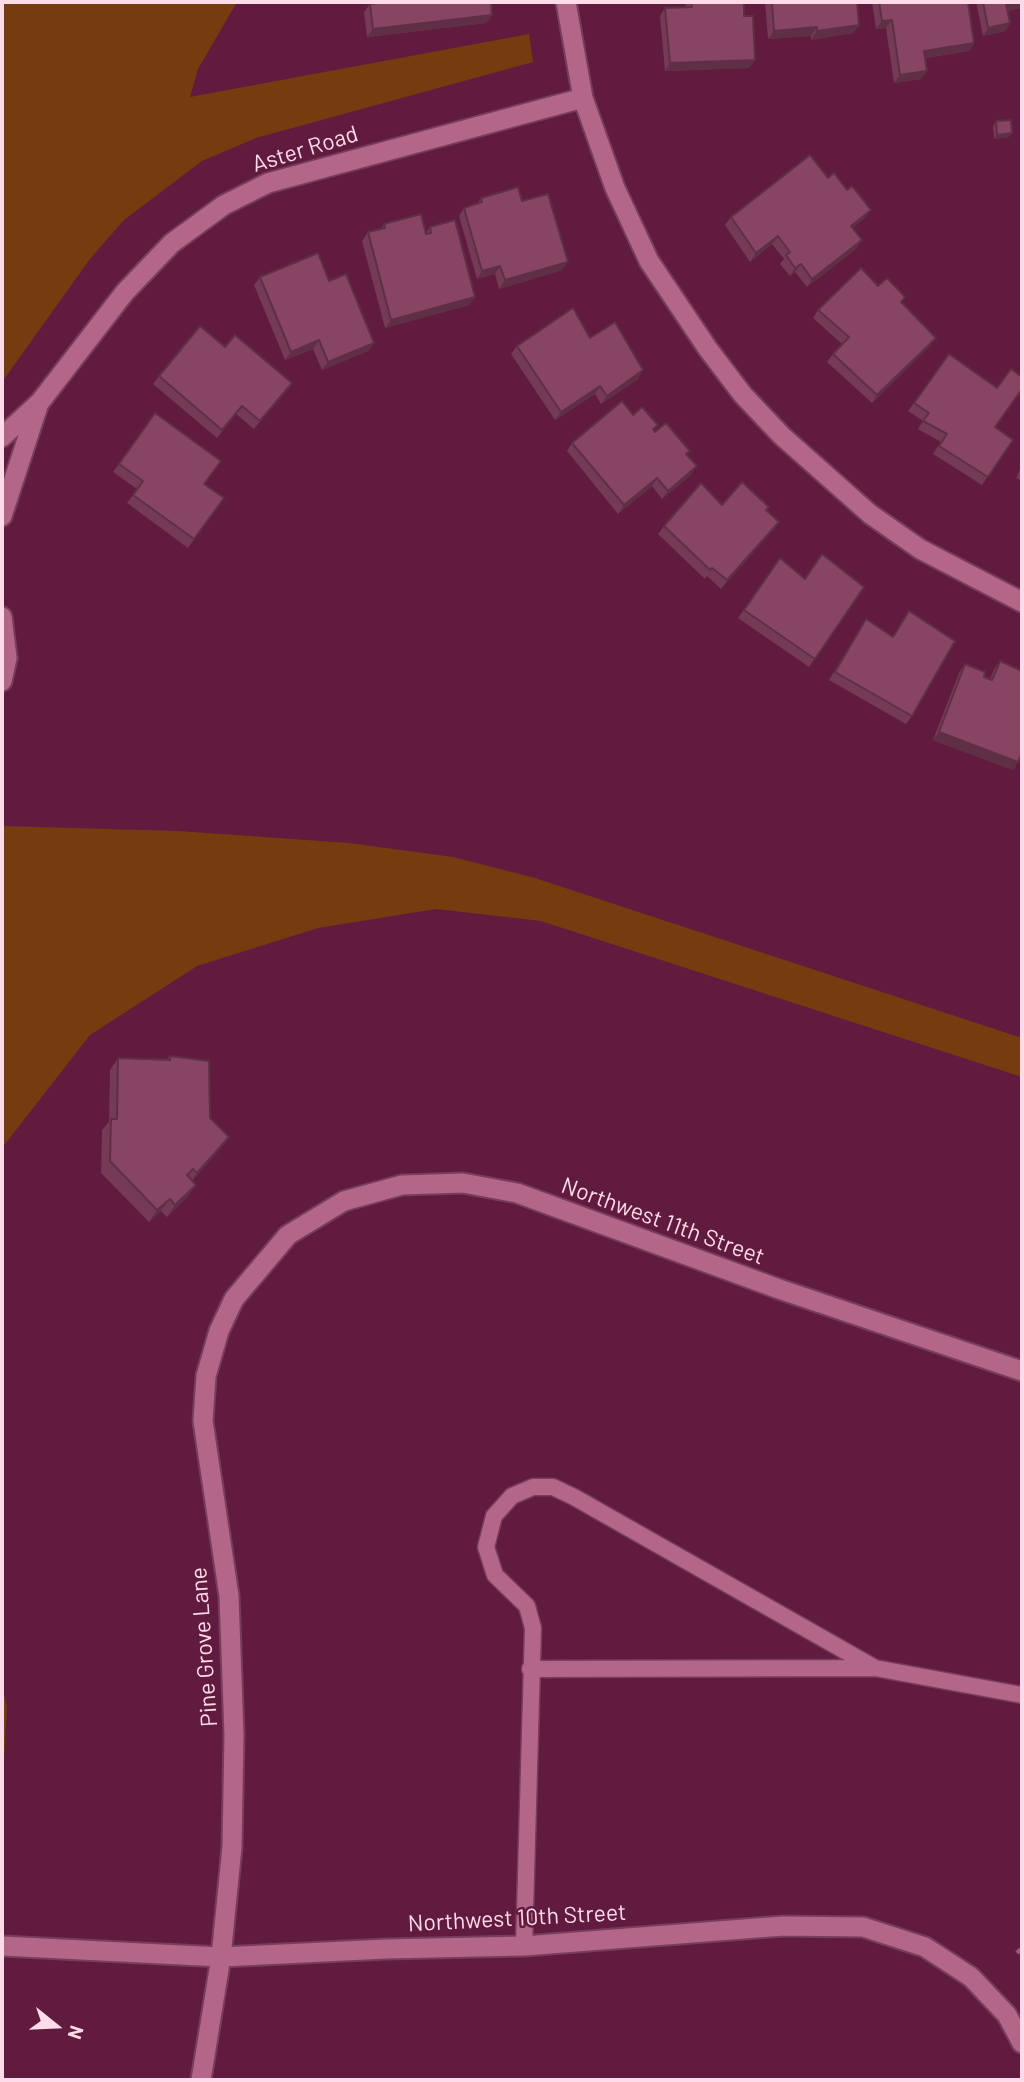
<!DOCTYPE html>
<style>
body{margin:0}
#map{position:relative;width:1024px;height:2082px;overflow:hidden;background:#611b3e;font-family:Barlow,sans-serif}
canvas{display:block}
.frame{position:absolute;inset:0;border:4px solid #fedbe8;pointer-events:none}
.north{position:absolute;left:21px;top:1991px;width:70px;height:70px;-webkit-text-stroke:5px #611b3e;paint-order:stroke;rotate:108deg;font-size:19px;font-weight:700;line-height:28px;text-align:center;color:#fedbe8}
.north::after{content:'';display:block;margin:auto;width:24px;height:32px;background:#fedbe8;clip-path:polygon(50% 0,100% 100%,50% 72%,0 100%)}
</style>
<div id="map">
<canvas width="1024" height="2082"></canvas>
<div class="frame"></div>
<div class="north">N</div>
</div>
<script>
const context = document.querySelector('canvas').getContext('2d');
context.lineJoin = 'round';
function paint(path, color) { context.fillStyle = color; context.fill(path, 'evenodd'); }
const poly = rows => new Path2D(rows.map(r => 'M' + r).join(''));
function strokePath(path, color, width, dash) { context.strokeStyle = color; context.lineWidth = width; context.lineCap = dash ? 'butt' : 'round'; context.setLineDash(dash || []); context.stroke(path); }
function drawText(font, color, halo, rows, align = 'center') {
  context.font = font + ' Barlow,sans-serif'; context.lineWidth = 5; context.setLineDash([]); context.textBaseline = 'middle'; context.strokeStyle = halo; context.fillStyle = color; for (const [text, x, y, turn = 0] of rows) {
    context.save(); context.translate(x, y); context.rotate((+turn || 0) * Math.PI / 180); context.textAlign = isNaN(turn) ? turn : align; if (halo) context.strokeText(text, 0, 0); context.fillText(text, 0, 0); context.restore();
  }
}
const green = poly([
 [2,2,237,2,198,69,190,97,529,34,533,62,256,138,202,161,124,220,90,259,2,382],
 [2,826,179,831,349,843,453,857,535,878,1022,1038,1022,1077,541,921,436,909,318,928,197,966,90,1035,2,1148],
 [2,1684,7,1707,2,1795]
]);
const path = poly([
 [1017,1953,1022,1948]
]);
const service = poly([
 [530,1669,875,1668,1022,1695],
 [524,1946,533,1628,527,1606,495,1575,486,1547,494,1516,512,1496,533,1487,553,1487,574,1497,875,1668]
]);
const minor = poly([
 [566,2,583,98,615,188,649,261,708,349,743,395,782,436,870,514,920,549,1022,602],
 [2,437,40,402,125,292,172,243,224,205,268,183,583,98],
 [2,516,38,406],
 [2,1946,221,1957,386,1949,524,1946,783,1926,863,1927,925,1947,971,1977,1007,2015,1022,2043],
 [201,2080,221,1957,232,1847,234,1735,229,1596,203,1421,206,1376,219,1331,234,1299,288,1235,344,1201,402,1185,463,1183,517,1193,779,1289,1022,1371]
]);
const tertiary = poly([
 [2,617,7,658,2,681]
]);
const wall = poly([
 [370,2,491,2,492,15,486,23,367,37,364,12,370,4],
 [685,2,744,2,744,16,755,60,749,68,665,71,660,16,665,8,686,7],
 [765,2,857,2,859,25,853,33,811,40,811,36,768,39],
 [872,2,968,2,974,43,969,51,925,58,921,79,894,83,886,28,876,29],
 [976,2,1022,2,1022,11,1021,8,1008,11,1010,23,1005,31,983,36],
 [996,121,1009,137,994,139,993,126],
 [828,178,865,218,852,228,856,249,807,287,795,272,790,276,780,264,784,259,772,244,750,262,725,225,731,217],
 [481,198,522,201,562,270,499,289,495,274,477,279,459,216,464,208,477,204],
 [384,224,426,233,430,227,475,297,469,305,385,328,362,241,368,232,381,229],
 [260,277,329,281,374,343,368,351,322,370,313,349,285,360,254,285],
 [878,286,905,297,901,303,936,338,930,346,872,403,827,362,833,354,842,344,813,318,818,310],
 [590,338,638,379,601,404,595,394,555,420,511,354,517,346],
 [225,347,286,391,254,429,236,414,217,438,153,384,159,376],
 [949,354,997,388,995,427,1013,440,982,485,933,454,941,442,918,429,923,421,908,411],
 [155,413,204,484,224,498,188,548,127,503,137,489,113,472],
 [654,431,687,455,691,475,662,499,652,486,618,514,567,451,572,443],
 [1022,465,1022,481,1016,478],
 [722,505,766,511,779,522,773,530,721,589,707,576,705,579,658,534,664,526],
 [780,558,805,579,864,587,809,667,738,618],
 [909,611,912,716,906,724,829,680,866,619,893,637],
 [1000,661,1018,762,1013,770,933,740,959,673,965,664,984,677,990,679,994,669],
 [170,1056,210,1118,229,1137,220,1149,192,1181,196,1185,188,1196,167,1217,161,1211,149,1222,101,1173,102,1130,109,1122,110,1070,118,1058,167,1059]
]);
const shadedWall = poly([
 [1018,2,1022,2,1021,8,1001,12,1006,4],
 [492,15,486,23,367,37,373,29],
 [892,20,886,28,876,29,882,21],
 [1010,23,1005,31,983,36,988,28],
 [859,25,853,33,811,40,817,31],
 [817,27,811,36,768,39,774,31],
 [974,43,969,51,918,59,924,51],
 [755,60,749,68,665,71,670,63],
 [927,71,921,79,894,83,900,75],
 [1012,133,1009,137,994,139,997,135],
 [871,210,865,218,845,234,851,226],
 [778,236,772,244,750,262,756,253],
 [862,240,856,249,807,287,812,279],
 [568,262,562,270,499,289,505,280],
 [801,264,795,272,790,276,795,268],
 [500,266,495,274,477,279,482,271],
 [475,297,469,305,385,328,391,320],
 [936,338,930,346,872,403,877,395],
 [319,340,313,349,285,360,291,352],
 [374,343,368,351,322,370,328,362],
 [643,370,638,379,601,404,607,396],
 [292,383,286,391,254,429,260,421],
 [600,386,595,394,555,420,561,412],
 [697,466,691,475,662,499,668,491],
 [657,478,652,486,618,514,624,505],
 [779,522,773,530,721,589,727,580],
 [939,732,1018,762,1013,770,933,740],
 [229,1137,220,1149,188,1185,197,1173],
 [196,1185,188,1196,167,1217,175,1205],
 [170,1199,161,1211,149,1222,157,1210]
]);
const building = poly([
 [377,2,491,2,492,15,373,29,370,4,377,3,377,2],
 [691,2,744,2,744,16,753,16,755,60,670,63,665,8,692,7,691,2],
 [772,2,857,2,859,25,817,31,817,27,774,31,772,2],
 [879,2,968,2,974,43,924,51,927,71,900,75,892,20,882,21,879,2],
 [983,2,1018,2,1006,4,1010,23,988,28,983,2],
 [1011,120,1012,133,997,135,996,121,1011,120],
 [810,155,828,178,834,173,847,190,852,186,871,210,851,226,862,240,812,279,801,264,795,268,786,255,790,252,778,236,756,253,731,217,810,155],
 [518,187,522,201,548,194,568,262,505,280,500,266,482,271,464,208,482,202,481,198,518,187],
 [421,214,426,234,431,233,430,227,455,220,475,297,391,320,368,232,385,228,384,224,421,214],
 [318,253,329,281,346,274,374,343,328,362,319,340,291,352,260,277,318,253],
 [861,268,878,286,887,278,905,297,901,302,936,338,877,395,833,354,849,337,818,310,861,268],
 [573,308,590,338,615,322,643,370,607,396,600,386,561,412,517,346,573,308],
 [200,326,225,347,235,335,292,383,260,421,242,406,222,430,159,376,200,326],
 [949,354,997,388,1011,369,1022,377,1022,389,995,427,1013,440,988,477,939,446,947,434,923,421,929,413,914,403,949,354],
 [622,401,633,415,642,407,658,425,653,429,655,432,666,423,690,451,686,454,697,466,668,491,657,478,624,505,572,443,622,401],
 [155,413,221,461,204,484,224,498,194,539,133,495,143,481,119,464,155,413],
 [742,482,769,507,766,510,779,522,727,580,712,568,710,570,664,526,701,483,722,505,742,482],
 [822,554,864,587,815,659,744,610,780,558,805,579,822,554],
 [909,611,955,641,912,716,835,672,866,619,893,637,909,611],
 [1000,661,1022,671,1022,752,1018,762,939,732,965,664,985,672,984,677,992,680,1000,661],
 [170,1056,209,1061,210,1118,229,1137,197,1173,193,1169,187,1175,196,1185,175,1205,170,1199,157,1210,110,1161,111,1119,117,1119,118,1058,170,1060,170,1056]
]);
const streetNames = [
 ["Aster Road",305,149,-17],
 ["Northwest 11th Street",663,1221,20],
 ["Pine Grove Lane",204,1647,-94],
 ["Northwest 10th Street",517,1918,-3]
];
paint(green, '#753c0f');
strokePath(service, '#773d5c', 19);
strokePath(minor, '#773d5c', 23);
strokePath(tertiary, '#773d5c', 23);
strokePath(path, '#965c78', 4.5, [5, 3.5]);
strokePath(service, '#b46688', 16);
strokePath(minor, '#b46688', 19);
strokePath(tertiary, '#b46688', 19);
paint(wall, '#753a55');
paint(shadedWall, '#5f3045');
paint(building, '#884463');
strokePath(building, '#5f3045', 2);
drawText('23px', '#fedbe8', '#611b3e', streetNames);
</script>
